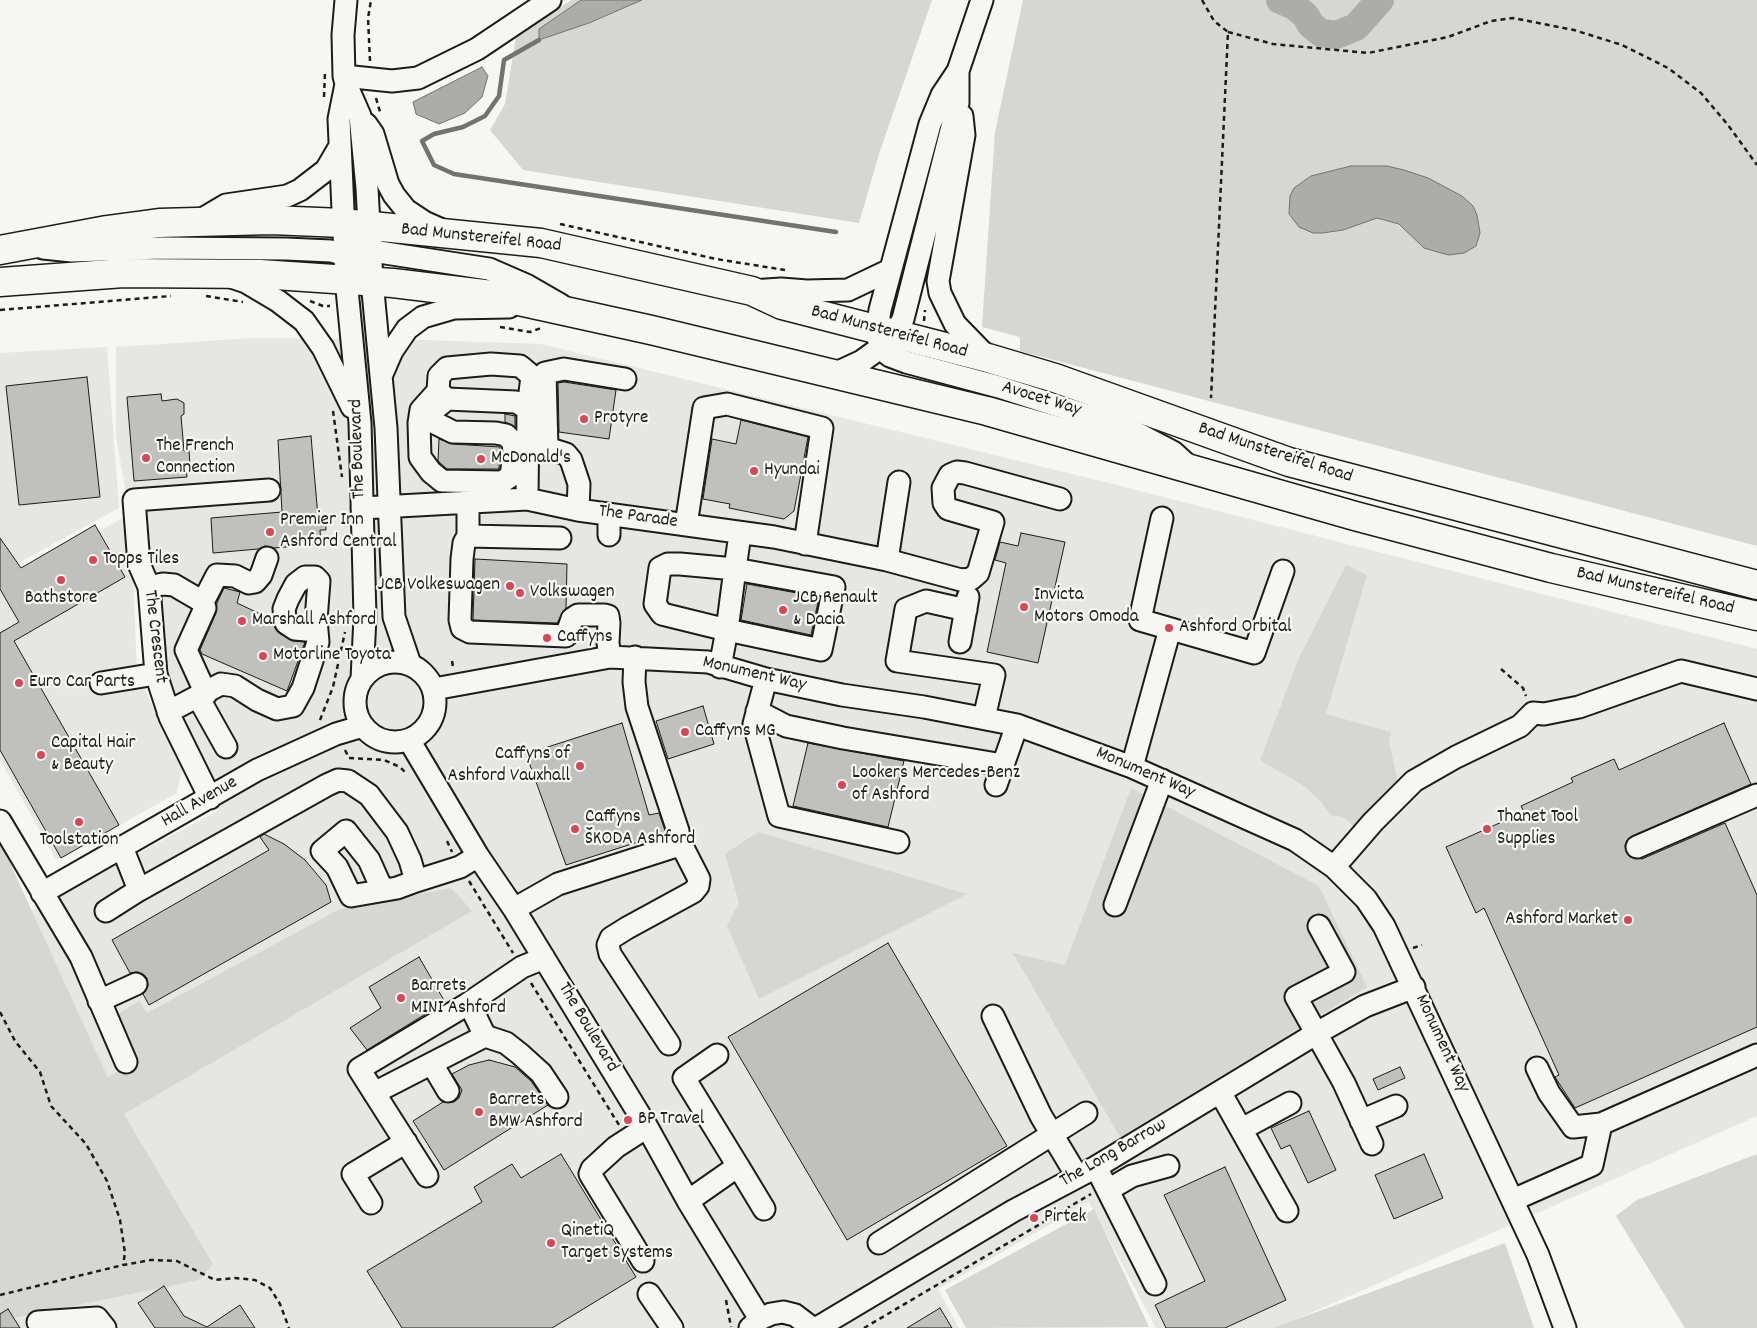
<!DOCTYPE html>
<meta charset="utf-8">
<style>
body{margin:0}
canvas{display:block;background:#f6f6f2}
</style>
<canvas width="1757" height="1328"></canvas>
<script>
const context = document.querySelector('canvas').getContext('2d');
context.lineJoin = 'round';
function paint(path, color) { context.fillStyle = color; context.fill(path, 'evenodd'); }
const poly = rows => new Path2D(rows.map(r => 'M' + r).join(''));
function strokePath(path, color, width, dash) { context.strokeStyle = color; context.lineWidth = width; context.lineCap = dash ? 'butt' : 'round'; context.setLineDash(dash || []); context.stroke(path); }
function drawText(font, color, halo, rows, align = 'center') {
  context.font = font + ' Dekko,sans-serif'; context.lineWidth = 4.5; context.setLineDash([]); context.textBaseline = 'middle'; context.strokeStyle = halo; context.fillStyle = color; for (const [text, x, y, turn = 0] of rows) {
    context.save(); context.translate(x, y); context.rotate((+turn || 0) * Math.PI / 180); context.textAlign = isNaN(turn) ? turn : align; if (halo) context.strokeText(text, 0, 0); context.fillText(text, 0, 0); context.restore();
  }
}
const built = poly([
 [252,338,395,339,541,344,1109,483,1757,649,1757,1116,1277,1328,1156,1328,1089,1202,938,1289,959,1328,0,1328,0,1321,213,1264,124,1114,31,910,218,811,155,647,131,519,137,673,182,769,177,793,61,858,56,859,0,760,0,587,130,514,116,437,116,347],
 [107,347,119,508,0,573,0,353]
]);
const green = poly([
 [571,0,581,0,561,14,539,40,589,23,642,0,932,0,879,154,859,223,523,170,490,130,505,104,516,37],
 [1023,0,1757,0,1757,546,1020,351,1020,337,982,327,995,132],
 [1346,565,1367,575,1326,714,1391,732,1389,742,1397,778,1396,786,1355,827,1344,817,1331,815,1320,801,1304,786,1260,760,1299,658],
 [1131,788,1319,886,1367,987,1120,1137,1013,953,1065,965],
 [758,832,967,894,759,999,727,926,739,903,725,854],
 [0,841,108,1078,137,1058,123,1036,118,1020,120,1013,139,1001,147,1013,340,909,451,888,472,911,124,1114,213,1264,199,1280,0,1321],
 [1757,1154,1757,1328,1685,1328,1616,1216,1637,1200],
 [1094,1209,1149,1327,966,1328,945,1290],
 [1505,1243,1534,1328,1273,1328]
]);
const water = poly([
 [581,0,642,0,589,23,539,40,539,29,581,0],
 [482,67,488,76,482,97,465,113,439,124,416,114,413,102,482,67],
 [1351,166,1387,166,1404,170,1428,178,1462,196,1473,206,1477,215,1480,233,1476,246,1464,253,1449,255,1441,253,1424,248,1399,224,1377,218,1343,230,1322,233,1313,233,1299,227,1289,214,1290,196,1294,188,1311,176,1351,166]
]);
const stream = poly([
 [539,40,504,60,499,96,485,116,463,127,434,134,422,141,434,165,454,174,836,232]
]);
const river = poly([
 [1280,0,1294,6,1305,15,1311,25,1321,33,1336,35,1356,27,1380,0]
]);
const building = poly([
 [87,377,100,497,19,505,6,386,87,377],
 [564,382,616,390,609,439,559,432,558,383,564,382],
 [161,394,162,401,177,399,184,403,184,414,181,416,184,451,189,450,190,466,186,466,187,477,134,481,127,397,161,394],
 [505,414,515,416,515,427,505,422,505,414],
 [741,420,808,437,794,511,784,519,729,508,730,504,703,499,712,439,736,444,741,420],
 [311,436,318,517,325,516,326,530,320,530,321,544,274,548,265,546,258,549,213,553,211,518,282,512,278,440,311,436],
 [439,439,453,444,500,447,499,469,447,469,438,461,439,439],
 [95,525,125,577,14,641,119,825,61,858,0,750,0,633,19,622,0,589,0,538,21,568,95,525],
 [1021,533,1065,542,1038,663,987,652,1006,563,995,560,1000,542,1018,546,1021,533],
 [475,559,567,564,566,608,557,623,473,620,475,559],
 [747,584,819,597,811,635,741,620,747,584],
 [224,588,240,592,237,603,273,620,279,633,293,641,305,642,287,691,202,654,200,650,216,613,217,603,224,588],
 [703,706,714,744,668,759,656,721,703,706],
 [622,723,649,815,659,813,666,833,566,865,526,754,622,723],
 [1724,723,1751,784,1632,836,1627,840,1625,846,1630,857,1642,859,1725,823,1757,895,1757,1027,1575,1108,1555,1077,1559,1075,1484,908,1476,913,1446,847,1524,812,1521,806,1573,782,1571,778,1614,759,1619,770,1724,723],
 [808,743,904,761,888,827,793,806,808,743],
 [264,834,284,844,305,860,326,885,331,902,149,1005,143,994,148,986,147,978,138,972,130,973,112,940,269,850,260,837,264,834],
 [888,943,1007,1146,847,1240,728,1037,888,943],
 [419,957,445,1002,367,1050,350,1028,381,1008,369,987,419,957],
 [489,1060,515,1067,531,1081,548,1105,444,1170,413,1121,443,1102,454,1102,459,1098,462,1090,452,1074,469,1065,489,1060],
 [1400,1067,1405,1078,1378,1090,1373,1079,1400,1067],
 [1309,1111,1336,1170,1308,1183,1290,1145,1281,1149,1271,1128,1309,1111],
 [561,1154,636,1277,552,1328,402,1328,367,1271,482,1202,474,1187,512,1164,521,1178,561,1154],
 [1424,1154,1443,1198,1394,1219,1375,1175,1424,1154],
 [1225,1167,1286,1300,1225,1328,1166,1328,1155,1305,1205,1281,1164,1195,1225,1167],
 [164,1286,184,1316,207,1327,240,1305,255,1328,155,1328,138,1303,164,1286],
 [940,1308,952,1328,907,1328,940,1308],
 [8,1309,20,1328,0,1328,0,1314,8,1309]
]);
const path = poly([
 [1202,0,1214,21,1228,32,1211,398],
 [1228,32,1273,44,1368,53,1448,37,1491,21,1513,18,1574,30,1622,45,1668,68,1701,93,1728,125,1757,165],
 [370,61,368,18,371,0],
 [324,97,325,72],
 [376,98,380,112],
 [560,224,716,259,785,270],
 [206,296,243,302],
 [310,301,323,306,330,306],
 [0,310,171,296],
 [924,321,925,310],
 [500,327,530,332,541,328],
 [333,411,342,477],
 [452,661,453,667],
 [1501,669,1523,688,1526,696],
 [320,720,333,687,345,632],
 [345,750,349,758,384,760,400,767,406,773],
 [447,841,452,852],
 [469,881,513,953],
 [1413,948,1422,945],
 [531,983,619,1125],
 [0,1012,15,1041,40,1072,51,1106,86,1144,107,1181,120,1220,125,1253,123,1265],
 [0,1295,123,1265,151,1260,177,1261,215,1280,235,1278,255,1280,270,1288,280,1304,289,1328],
 [726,1300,731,1327],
 [864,1328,1091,1194]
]);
const minor = poly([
 [346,0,343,35,344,76,346,84,360,116,367,188,372,281,386,428,394,617,410,664],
 [982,0,958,71,942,95,930,124,880,310,877,330,880,348,890,356,906,362,999,387,1127,428,1173,452,1185,463],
 [344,76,392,81,418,78,477,49,550,0],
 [346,84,339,119,346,279,360,423,365,617,362,679],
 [962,116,964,135,938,281,940,293,955,324,988,358],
 [366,124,373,134,388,184,394,195,406,210,424,222,442,230],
 [199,221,226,205,287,196,300,190,326,170,340,146],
 [361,243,379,252,489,269,528,286,561,305],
 [43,248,72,251,161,248,286,249,331,251,356,258],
 [231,277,246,282,278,301,304,321,323,348,352,407],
 [752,291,781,289,807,291,848,290,890,270],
 [382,374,392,351,407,329,423,317,454,308,509,307],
 [834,374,862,361,880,348,895,335,903,319,958,103,958,71],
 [438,391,421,410,419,423,420,457,431,472,442,481,502,482,511,476,514,453,513,442,506,435,496,433,453,432,433,422,431,412,447,399],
 [527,499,528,409,532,376,520,366,491,364,447,368,439,376,438,391,447,399,516,402,528,409],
 [468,500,468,536,464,543,462,559,460,620,462,628,470,632,566,636,572,619,578,615,604,615,608,616,609,623,608,643,610,657],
 [362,508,527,499,578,510,774,537,887,560,961,580,971,579,978,573,993,522,948,509,944,503,943,488,950,475,957,472,965,473,1060,499],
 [578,510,579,484,571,460,566,454,547,448,545,373,564,369,625,379],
 [1162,518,1140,620,1254,653,1283,571],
 [686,525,704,408,727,404,822,428,805,544],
 [609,535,609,514],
 [468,536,560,538],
 [887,560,899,482],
 [735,569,834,587,821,650,727,630,735,569],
 [149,587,163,584,174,585,203,602,205,608,186,650,206,694],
 [203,602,217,575,235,576,249,583,255,582,261,575,267,558],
 [966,610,926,601,906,609,897,661,994,675,984,718],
 [960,642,968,597],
 '355 702a40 40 0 1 1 80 0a40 40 0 1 1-80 0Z',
 [720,667,727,630,662,614,655,604,660,568,668,564,680,564,735,569,740,534],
 [766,679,754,724,779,816,898,842],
 [101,683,156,674],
 [434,689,610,657,708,662,766,679,842,695,924,707,1017,725,1132,767,1295,840,1334,867,1366,899,1384,926,1538,1255,1565,1328],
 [198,697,226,747],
 [757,711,786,726,843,738,1003,765],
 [168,712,221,684,235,686,257,700,277,709,293,706,303,688,318,642,316,620,319,581,315,577,305,577,296,584,288,599,284,609,285,618,286,623,295,629,317,631],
 [409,740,478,856,514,909,647,1127,688,1201,760,1319],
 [1132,767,1170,629],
 [996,785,1017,725],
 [210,798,170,717,156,674,149,587,139,564,134,500,269,490],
 [0,821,81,957,126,1062],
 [122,847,139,890,327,785,338,780,348,781,369,795,397,832,410,860,416,881,460,867,478,856],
 [1637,847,1757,795],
 [1334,867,1373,822,1414,781,1456,757,1520,726,1533,713,1544,714,1579,707,1681,671,1757,689],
 [382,889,369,860,346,831,322,851,337,867,351,896,397,888,416,881],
 [42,893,257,770,336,734,363,726],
 [1115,905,1162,780],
 [514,909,558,884,673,847,679,840,678,831,637,707,634,682,635,657],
 [106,911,139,890],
 [1319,926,1344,972,1296,997,1344,1083,1372,1144],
 [99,1001,136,984],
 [993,1016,1041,1116,1077,1176],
 [485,1036,506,1043,520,1054,541,1073,557,1097],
 [669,1044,610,954,608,945,611,938,627,928,693,892,698,886,699,879,679,840],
 [717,1055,684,1078,738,1166],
 [432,1064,448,1091],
 [1537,1068,1549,1093,1573,1127,1601,1124],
 [1220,1092,1287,1211],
 [374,1093,485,1036,469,1003],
 [1361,1121,1396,1106],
 [1242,1129,1290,1103],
 [1096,1167,1155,1284],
 [427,1176,359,1069,466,1005,522,967,544,958],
 [1108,1190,1132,1176,1168,1166],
 [1513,1200,1592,1165,1601,1124,1757,1055],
 [688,1201,738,1166,764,1209],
 [371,1203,353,1174,406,1142],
 [879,1243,1086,1113],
 [643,1261,590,1174,592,1169,616,1147,647,1127],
 [649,1294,672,1328],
 [38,1322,97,1318,105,1328],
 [750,1328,760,1319,771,1314,783,1312,795,1315,812,1328],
 [817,1328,1013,1211,1096,1167,1317,1033,1365,1006,1414,987]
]);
const highway = poly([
 [0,250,107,230,159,223,271,220,342,223,541,243,752,291,782,305,988,358,1055,378,1289,462,1757,585],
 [0,282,124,273,260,274,393,283,492,295,651,330,987,411,1355,516,1551,568,1757,616]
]);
const markers = [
 [584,419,5,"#d1495b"],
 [146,458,5,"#d1495b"],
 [481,459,5,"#d1495b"],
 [754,471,5,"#d1495b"],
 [270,532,5,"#d1495b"],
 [93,560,5,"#d1495b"],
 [61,580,5,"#d1495b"],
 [510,586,5,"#d1495b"],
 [520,593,5,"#d1495b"],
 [1024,607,5,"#d1495b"],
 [783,610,5,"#d1495b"],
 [242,621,5,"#d1495b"],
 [1169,628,5,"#d1495b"],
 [547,638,5,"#d1495b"],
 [263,656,5,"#d1495b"],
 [19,683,5,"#d1495b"],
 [685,732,5,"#d1495b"],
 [41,755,5,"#d1495b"],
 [580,766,5,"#d1495b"],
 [842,785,5,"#d1495b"],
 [79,822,5,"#d1495b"],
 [575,829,5,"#d1495b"],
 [1487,829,5,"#d1495b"],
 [1628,920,5,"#d1495b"],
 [401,998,5,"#d1495b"],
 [479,1112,5,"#d1495b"],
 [628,1120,5,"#d1495b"],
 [1034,1218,5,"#d1495b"],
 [551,1243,5,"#d1495b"]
];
const streetNames = [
 ["Bad Munstereifel Road",481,239,6],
 ["Bad Munstereifel Road",889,333,15],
 ["Avocet Way",1041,400,17],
 ["The Boulevard",359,449,-92],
 ["Bad Munstereifel Road",1275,454,18],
 ["The Parade",638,518,8],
 ["Bad Munstereifel Road",1655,592,13],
 ["The Crescent",154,637,83],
 ["Monument Way",754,675,13],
 ["Monument Way",1145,774,23],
 ["Hall Avenue",200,803,-30],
 ["The Boulevard",587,1028,59],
 ["Monument Way",1441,1044,65],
 ["The Long Barrow",1114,1154,-30]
];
const poiNames = [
 ["Protyre",594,419],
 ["The French",156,447],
 ["Connection",156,469],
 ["McDonald's",491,459],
 ["Hyundai",764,471],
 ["Premier Inn",280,521],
 ["Ashford Central",280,543],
 ["Topps Tiles",103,560],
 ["JCB Volkeswagen",500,586,"right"],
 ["Volkswagen",530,593],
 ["Invicta",1034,596],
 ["Motors Omoda",1034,618],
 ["Bathstore",61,599,"center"],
 ["JCB Renault",793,599],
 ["& Dacia",793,621],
 ["Marshall Ashford",252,621],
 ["Ashford Orbital",1179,628],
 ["Caffyns",557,638],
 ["Motorline Toyota",273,656],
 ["Euro Car Parts",29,683],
 ["Caffyns MG",695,732],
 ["Capital Hair",51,744],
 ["& Beauty",51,766],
 ["Caffyns of",570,755,"right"],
 ["Ashford Vauxhall",570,777,"right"],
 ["Lookers Mercedes-Benz",852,774],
 ["of Ashford",852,796],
 ["Caffyns",585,818],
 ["ŠKODA Ashford",585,840],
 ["Thanet Tool",1497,818],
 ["Supplies",1497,840],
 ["Toolstation",79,841,"center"],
 ["Ashford Market",1618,920,"right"],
 ["Barrets",411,987],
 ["MINI Ashford",411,1009],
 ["Barrets",489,1101],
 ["BMW Ashford",489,1123],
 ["BP Travel",638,1120],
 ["Pirtek",1044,1218],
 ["QinetiQ",561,1232],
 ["Target Systems",561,1254]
];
paint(built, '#e6e6e2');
paint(green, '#d6d6d2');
paint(water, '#acaca9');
strokePath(water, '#727271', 1);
strokePath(stream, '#727271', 4.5);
strokePath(river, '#acaca9', 28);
paint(building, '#c0c0bd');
strokePath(building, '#1c1c1c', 1);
strokePath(minor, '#1c1c1c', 25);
strokePath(highway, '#1c1c1c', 31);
strokePath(path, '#1c1c1c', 2.5, [5, 4]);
strokePath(minor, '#f6f6f2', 21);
strokePath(highway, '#f6f6f2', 28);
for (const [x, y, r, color] of markers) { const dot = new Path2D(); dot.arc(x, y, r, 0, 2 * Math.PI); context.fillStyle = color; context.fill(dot); strokePath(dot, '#f6f6f2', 2); }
drawText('19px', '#1c1c1c', '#f6f6f2', streetNames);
drawText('19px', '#1c1c1c', '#f6f6f2', poiNames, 'left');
</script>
